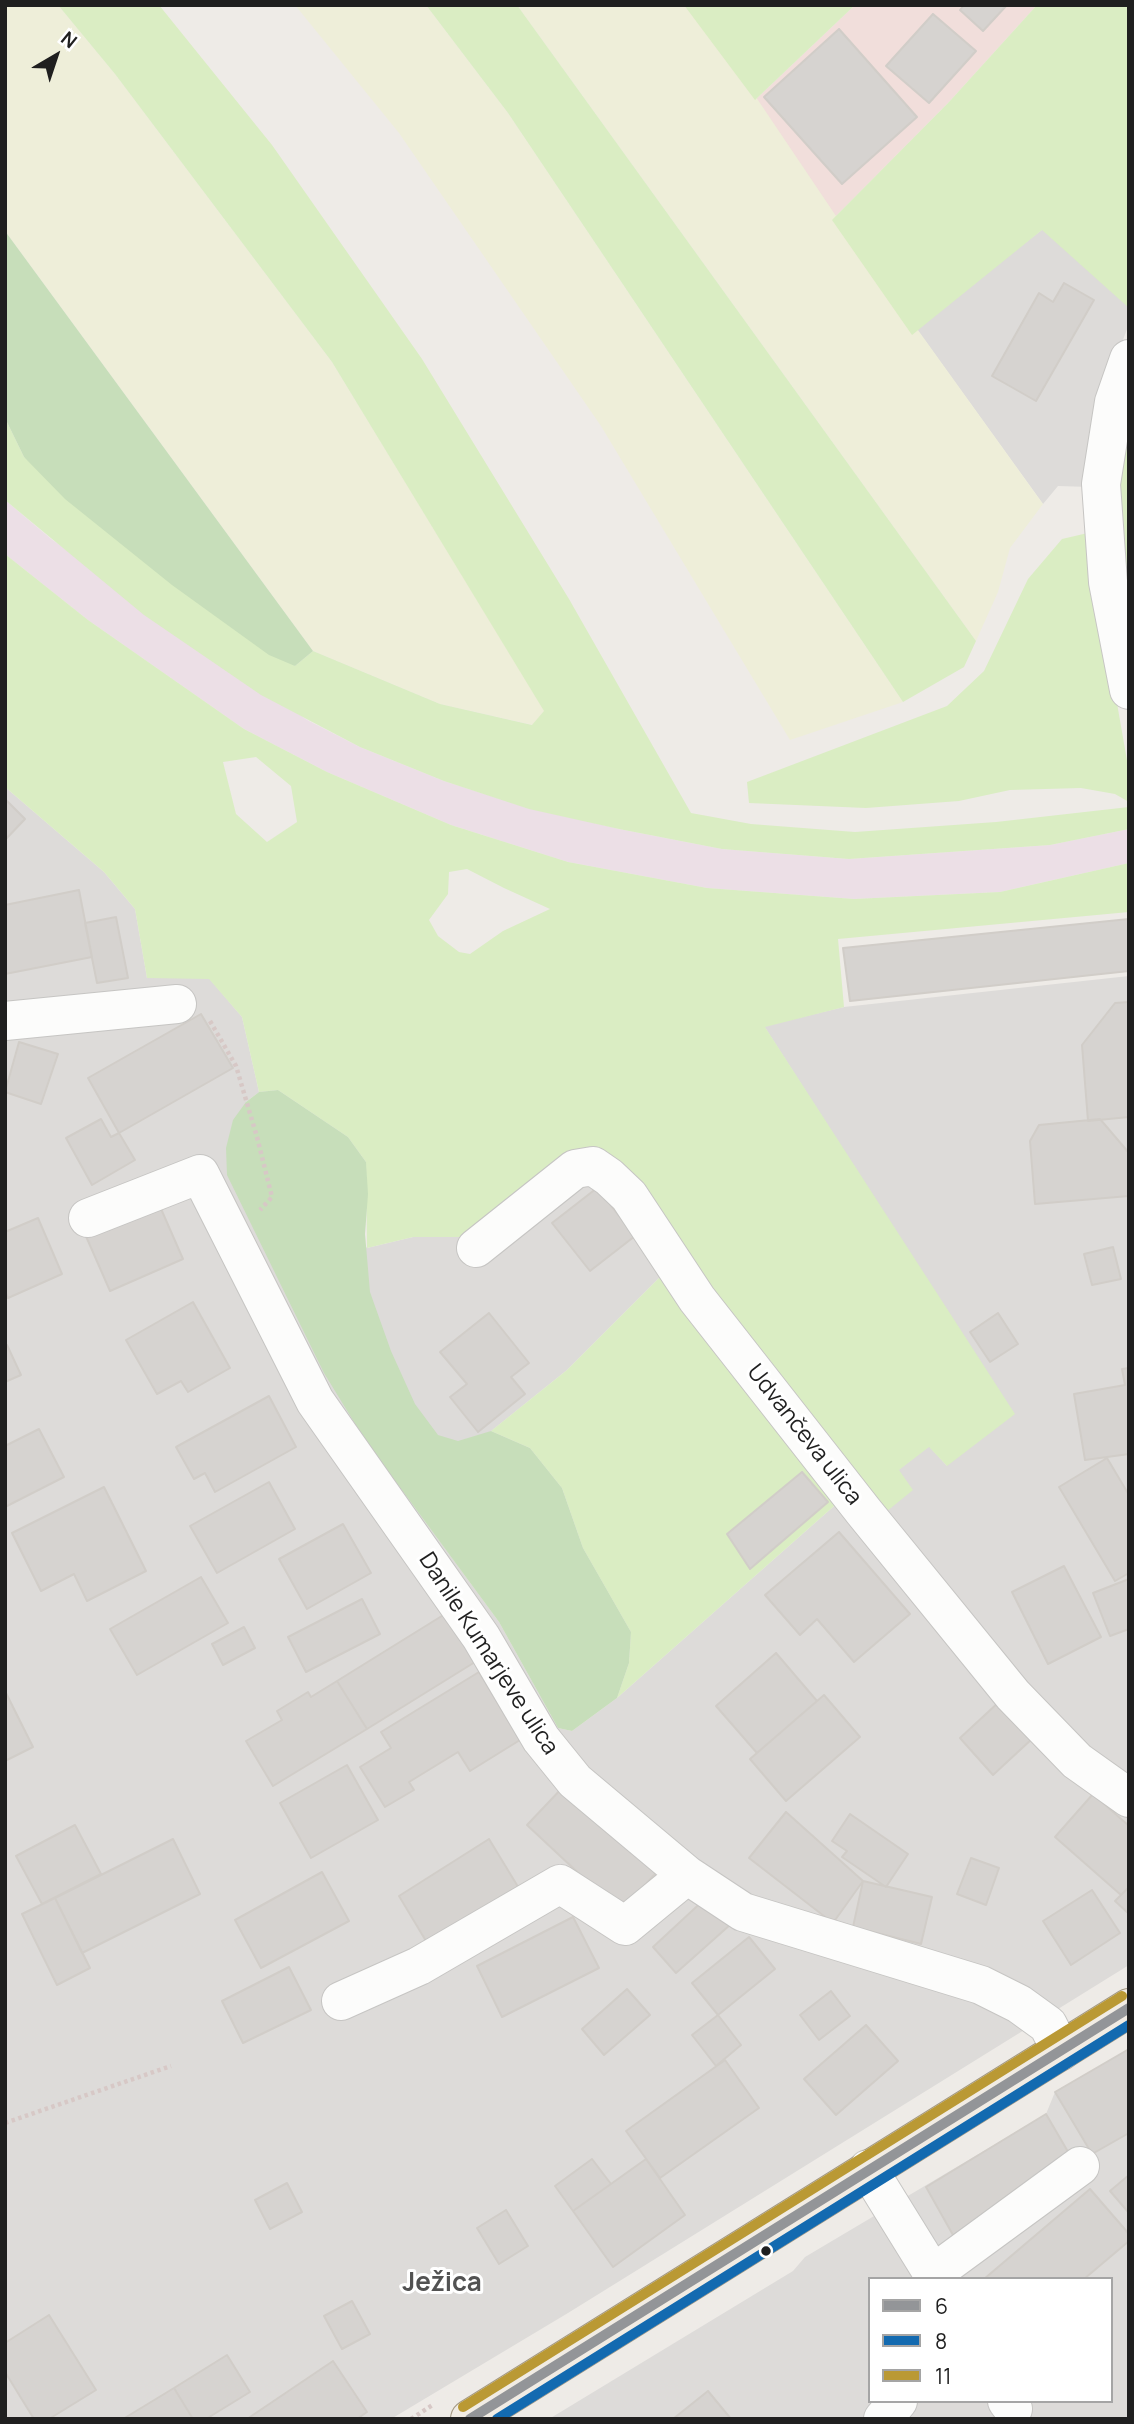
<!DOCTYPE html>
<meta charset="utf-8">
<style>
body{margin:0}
#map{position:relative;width:1134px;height:2424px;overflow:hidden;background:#eeebe7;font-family:Manrope,sans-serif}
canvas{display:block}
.frame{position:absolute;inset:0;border:7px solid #1f1f1f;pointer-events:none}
.legend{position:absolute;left:868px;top:2277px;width:245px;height:126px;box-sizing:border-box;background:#fff;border:2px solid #a5a5a5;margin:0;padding:9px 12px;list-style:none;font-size:21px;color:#1f1f1f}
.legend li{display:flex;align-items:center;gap:14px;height:35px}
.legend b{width:35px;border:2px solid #a5a5a5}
.north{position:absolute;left:21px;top:21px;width:70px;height:70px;-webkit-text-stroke:5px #fff;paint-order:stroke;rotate:39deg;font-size:19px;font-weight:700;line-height:28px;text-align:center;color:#1f1f1f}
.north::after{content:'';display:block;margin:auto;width:24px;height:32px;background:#1f1f1f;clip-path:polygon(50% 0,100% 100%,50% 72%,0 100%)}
</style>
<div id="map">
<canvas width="1134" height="2424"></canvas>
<div class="frame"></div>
<ul class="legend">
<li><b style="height:9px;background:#939598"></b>6</li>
<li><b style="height:9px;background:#136ab0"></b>8</li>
<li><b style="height:9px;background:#ba9934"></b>11</li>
</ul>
<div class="north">N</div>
</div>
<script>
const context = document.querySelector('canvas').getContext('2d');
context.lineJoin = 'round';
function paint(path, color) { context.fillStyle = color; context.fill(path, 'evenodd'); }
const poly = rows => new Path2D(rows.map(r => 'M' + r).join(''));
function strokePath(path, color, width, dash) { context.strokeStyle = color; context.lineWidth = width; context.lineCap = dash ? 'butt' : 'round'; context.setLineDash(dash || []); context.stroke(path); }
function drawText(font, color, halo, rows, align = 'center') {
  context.font = font + ' Manrope,sans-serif'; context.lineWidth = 6; context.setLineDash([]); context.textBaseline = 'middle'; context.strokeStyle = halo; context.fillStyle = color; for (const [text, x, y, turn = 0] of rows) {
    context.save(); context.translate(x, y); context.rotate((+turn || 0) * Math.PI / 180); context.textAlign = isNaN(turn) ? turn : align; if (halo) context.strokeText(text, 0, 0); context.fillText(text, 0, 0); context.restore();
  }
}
const residential = poly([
 [1094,190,1129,215,1129,324,1102,395,1090,487,1058,486,1043,504,915,327],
 [5,787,104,872,135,909,147,978,209,978,242,1017,259,1092,246,1102,367,1248,413,1237,474,1237,597,1157,665,1272,567,1370,408,1498,499,1622,558,1728,572,1731,617,1698,842,1499,898,1470,929,1446,947,1466,904,1245,764,1026,844,1007,1129,976,1129,1965,568,2313,391,2419,5,2419],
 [1129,2049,1129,2419,549,2419,793,2271,805,2257,1046,2114,1055,2092],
 [870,2279,1111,2279,1111,2401,870,2401]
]);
const commercial = poly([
 [855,5,1037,5,949,102,832,220,755,100]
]);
const industrial = poly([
 [5,500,51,539,307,720,360,747,444,781,510,802,619,829,722,849,849,859,1050,845,1129,829,1129,863,1000,892,854,899,707,888,568,862,451,825,327,772,244,729,88,620,5,554]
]);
const farmland = poly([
 [5,5,58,5,115,74,332,362,545,711,533,725,440,704,313,651,5,231],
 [295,5,426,5,508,113,903,702,790,740,601,426,399,133],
 [517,5,694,5,836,216,1043,504,1010,548,998,592,976,641]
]);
const grass = poly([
 [58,5,159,5,272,145,422,359,569,599,691,813,751,824,855,832,996,822,1129,807,1129,829,1050,845,849,859,722,849,619,829,529,809,444,781,360,747,261,695,144,615,5,500,5,418,24,457,295,666,313,651,440,704,532,725,544,711,332,362,115,74],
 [426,5,517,5,976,641,964,667,903,702,508,113],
 [684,5,855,5,755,100],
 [1037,5,1129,5,1129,308,1042,230,912,335,832,220,949,102],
 [1129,411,1129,618,1119,505,1121,452],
 [1092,532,1096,583,1129,772,1129,802,1115,794,1081,788,1010,790,959,801,866,808,749,803,747,782,947,706,984,671,1028,579,1062,539],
 [5,554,88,620,244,729,327,772,451,825,568,862,707,888,854,899,1000,892,1129,863,1129,912,838,939,844,1007,765,1027,1015,1414,947,1466,929,1447,899,1470,913,1490,886,1512,613,1166,474,1237,413,1237,367,1248,366,1162,348,1137,278,1090,259,1092,242,1017,209,979,147,978,135,909,104,872,5,787],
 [256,757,291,786,297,822,267,842,236,814,223,762],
 [467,869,504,888,550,909,503,931,470,954,459,952,438,936,429,920,448,894,449,872],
 [665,1272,842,1499,617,1698,629,1663,631,1632,583,1548,562,1488,530,1448,491,1431,567,1370]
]);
const forest = poly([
 [5,231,313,651,295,666,269,655,172,585,65,499,24,457,5,418],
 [278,1090,348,1137,366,1162,368,1194,365,1234,370,1292,391,1351,415,1404,438,1435,458,1441,491,1431,530,1448,562,1488,583,1548,631,1632,629,1663,617,1698,572,1731,558,1728,499,1622,365,1440,324,1373,227,1175,226,1148,233,1120,246,1102,259,1092]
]);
const building = poly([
 [964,5,1007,5,983,31,960,10,964,5],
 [933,14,976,51,929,103,886,66,933,14],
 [839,29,917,117,842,184,764,97,839,29],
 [1064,283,1094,300,1036,401,992,376,1039,293,1053,302,1064,283],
 [6,800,25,819,5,840,5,801,6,800],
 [79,890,92,957,5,974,5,905,79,890],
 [116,917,128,978,97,983,85,923,116,917],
 [1129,919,1129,971,850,1001,843,948,1129,919],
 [1129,1002,1129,1117,1088,1121,1082,1045,1115,1003,1129,1002],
 [201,1014,233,1068,119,1133,88,1078,201,1014],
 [19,1042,58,1054,41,1104,5,1092,19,1042],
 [101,1119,111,1137,119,1133,135,1160,92,1185,66,1138,101,1119],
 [1100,1119,1129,1153,1129,1196,1035,1204,1030,1141,1039,1125,1100,1119],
 [597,1188,635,1236,590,1271,552,1223,597,1188],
 [158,1202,183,1259,110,1291,85,1234,158,1202],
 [38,1218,62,1274,8,1298,5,1291,5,1232,38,1218],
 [1113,1247,1121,1279,1092,1285,1084,1254,1113,1247],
 [193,1302,230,1368,188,1392,181,1381,157,1394,126,1340,193,1302],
 [489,1313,529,1363,511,1377,525,1394,478,1432,450,1397,467,1384,440,1352,489,1313],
 [998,1313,1018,1344,990,1362,970,1332,998,1313],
 [7,1345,21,1375,5,1382,5,1346,7,1345],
 [1129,1368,1129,1454,1085,1460,1074,1394,1125,1385,1122,1369,1129,1368],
 [269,1396,296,1447,215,1492,205,1473,194,1479,176,1447,269,1396],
 [39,1429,64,1477,5,1507,5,1446,39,1429],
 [1107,1458,1129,1495,1129,1573,1115,1581,1059,1487,1107,1458],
 [802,1472,828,1502,750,1569,727,1534,802,1472],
 [269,1482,295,1529,217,1573,190,1526,269,1482],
 [104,1487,146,1571,87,1601,74,1574,41,1591,12,1533,104,1487],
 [343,1524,371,1573,307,1609,279,1559,343,1524],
 [839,1532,910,1614,854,1662,817,1619,800,1635,765,1595,839,1532],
 [1064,1566,1101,1637,1048,1664,1012,1592,1064,1566],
 [201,1577,228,1623,137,1675,110,1629,201,1577],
 [1129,1579,1129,1629,1110,1636,1093,1593,1129,1579],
 [362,1599,380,1634,306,1672,288,1637,362,1599],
 [445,1614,475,1662,367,1729,337,1681,445,1614],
 [244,1627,255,1648,223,1665,212,1644,244,1627],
 [776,1653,817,1701,757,1753,716,1706,776,1653],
 [479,1672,520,1740,470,1771,458,1752,409,1782,414,1790,385,1807,360,1767,391,1748,381,1732,479,1672],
 [337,1681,367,1729,273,1786,246,1741,282,1720,277,1711,308,1692,311,1697,337,1681],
 [5,1691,33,1747,5,1761,5,1691],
 [824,1695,860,1737,786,1801,750,1759,824,1695],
 [1000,1701,1033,1738,993,1775,960,1738,1000,1701],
 [347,1765,378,1820,311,1858,280,1803,347,1765],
 [564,1786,657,1872,620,1912,527,1825,564,1786],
 [1093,1794,1129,1826,1129,1887,1121,1895,1055,1837,1093,1794],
 [786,1812,863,1881,833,1923,749,1858,786,1812],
 [850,1814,908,1854,886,1887,842,1857,847,1851,832,1841,850,1814],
 [75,1825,101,1874,42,1904,16,1856,75,1825],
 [173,1839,200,1894,82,1953,55,1898,173,1839],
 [489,1839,520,1890,429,1946,399,1896,489,1839],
 [971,1858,999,1868,986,1905,957,1894,971,1858],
 [322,1872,349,1921,261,1968,235,1920,322,1872],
 [863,1881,932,1897,921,1944,853,1927,863,1881],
 [1129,1887,1129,1914,1115,1901,1129,1887],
 [1092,1890,1120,1933,1071,1965,1043,1921,1092,1890],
 [707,1897,731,1924,676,1973,653,1947,707,1897],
 [55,1898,90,1968,57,1985,22,1914,55,1898],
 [573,1917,599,1968,502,2017,477,1966,573,1917],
 [749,1937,775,1969,718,2015,692,1983,749,1937],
 [289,1967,311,2010,243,2043,222,2001,289,1967],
 [627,1989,650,2015,604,2055,582,2029,627,1989],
 [831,1991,850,2016,819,2040,800,2015,831,1991],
 [718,2015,741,2045,716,2066,692,2035,718,2015],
 [866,2025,898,2061,836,2115,804,2079,866,2025],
 [1129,2049,1129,2133,1092,2154,1055,2092,1129,2049],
 [725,2060,759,2108,660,2178,626,2131,725,2060],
 [1046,2114,1074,2162,953,2235,926,2187,1046,2114],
 [592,2159,611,2184,573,2211,555,2186,592,2159],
 [646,2159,685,2215,613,2267,573,2211,646,2159],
 [1129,2175,1129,2213,1110,2191,1129,2175],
 [287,2183,302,2212,270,2229,255,2200,287,2183],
 [1090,2189,1129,2234,1129,2241,1084,2279,984,2279,1090,2189],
 [506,2210,528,2246,499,2264,477,2228,506,2210],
 [352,2301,370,2334,342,2349,324,2316,352,2301],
 [49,2315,96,2390,49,2419,34,2419,5,2372,5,2343,49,2315],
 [227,2355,250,2392,206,2419,193,2419,174,2388,227,2355],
 [333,2361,367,2412,357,2419,247,2419,333,2361],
 [174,2388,193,2419,123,2419,174,2388],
 [708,2391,731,2419,673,2419,708,2391]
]);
const path = poly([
 [210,1021,236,1066,257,1137,272,1197,260,1210],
 [5,2123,171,2066],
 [411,2419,434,2404]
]);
const minor = poly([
 [1129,359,1114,402,1101,484,1108,582,1129,690],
 [5,1021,177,1004],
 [88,1218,200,1174,315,1401,481,1637,541,1739,575,1781,687,1875,743,1912,981,1985,1019,2004,1048,2025,1061,2051],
 [476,1248,575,1169,593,1166,609,1177,629,1196,697,1299,864,1512,1013,1695,1077,1761,1129,1798],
 [341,2001,419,1966,560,1884,625,1926,687,1875],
 [868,2169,936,2279],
 [934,2273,1080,2166],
 [1007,2401,1013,2409],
 [883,2419,898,2401]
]);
const major = poly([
 [470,2419,1129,2008]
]);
const bus1 = poly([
 [470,2419,1129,2008]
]);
const bus2 = poly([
 [497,2419,1129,2025]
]);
const bus3 = poly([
 [463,2407,1122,1996]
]);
const markers = [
 [766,2251,6,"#1f1f1f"]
];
const streetNames = [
 ["Udvančeva ulica",804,1435,52],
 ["Danile Kumarjeve ulica",488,1654,57]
];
const quarterNames = [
 ["Ježica",442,2284]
];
paint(residential, '#dddbd9');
paint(commercial, '#f1dedb');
paint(industrial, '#ecdfe6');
paint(farmland, '#eeeed9');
paint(grass, '#daedc3');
paint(forest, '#c7deba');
paint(building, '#d6d3d0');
strokePath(building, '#d1cdc8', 2);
strokePath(minor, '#c6c5c3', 40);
strokePath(major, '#a49983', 40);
strokePath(path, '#d7c8c6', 4.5, [3.5, 3.5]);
strokePath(minor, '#fcfcfb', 38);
strokePath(major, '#f1ece4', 38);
strokePath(bus1, '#939598', 10);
strokePath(bus2, '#136ab0', 10);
strokePath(bus3, '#ba9934', 10);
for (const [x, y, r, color] of markers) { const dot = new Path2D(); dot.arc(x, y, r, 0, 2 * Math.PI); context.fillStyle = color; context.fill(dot); strokePath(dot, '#fff', 2.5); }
drawText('23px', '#1f1f1f', '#fff', streetNames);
drawText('bold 26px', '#525252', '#fff', quarterNames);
</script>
